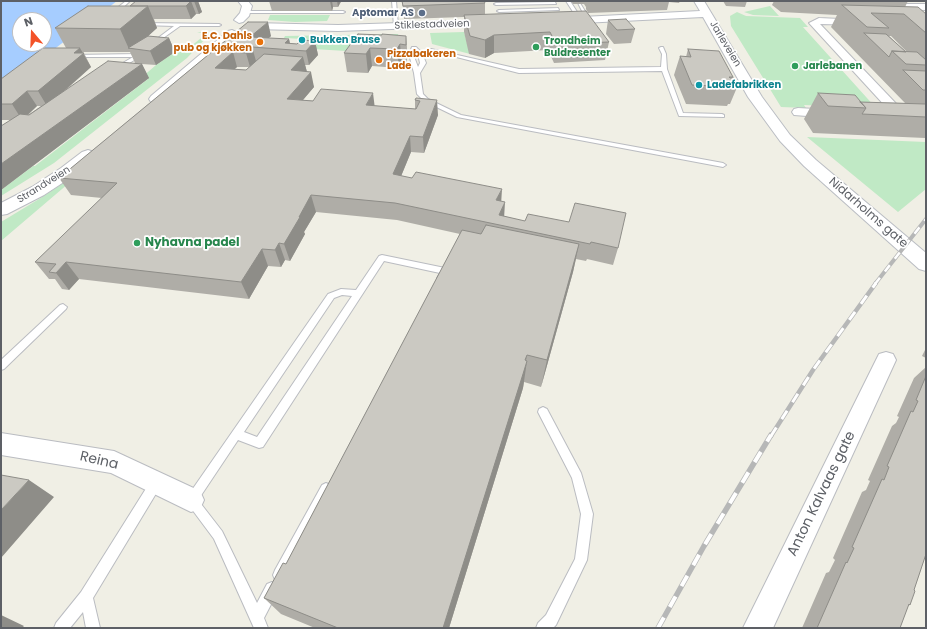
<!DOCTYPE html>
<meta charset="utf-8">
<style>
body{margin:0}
#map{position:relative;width:927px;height:629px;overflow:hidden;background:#f0efe5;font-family:Poppins,sans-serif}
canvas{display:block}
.frame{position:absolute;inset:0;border:2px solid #5d6066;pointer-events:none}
.north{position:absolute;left:12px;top:12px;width:40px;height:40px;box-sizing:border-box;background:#fff;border:1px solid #bebfc2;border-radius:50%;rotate:341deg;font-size:11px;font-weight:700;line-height:16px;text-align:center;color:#5d6066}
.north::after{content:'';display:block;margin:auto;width:14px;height:18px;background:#f35228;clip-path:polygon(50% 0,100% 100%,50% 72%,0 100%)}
</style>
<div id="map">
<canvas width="927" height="629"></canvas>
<div class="frame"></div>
<div class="north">N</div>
</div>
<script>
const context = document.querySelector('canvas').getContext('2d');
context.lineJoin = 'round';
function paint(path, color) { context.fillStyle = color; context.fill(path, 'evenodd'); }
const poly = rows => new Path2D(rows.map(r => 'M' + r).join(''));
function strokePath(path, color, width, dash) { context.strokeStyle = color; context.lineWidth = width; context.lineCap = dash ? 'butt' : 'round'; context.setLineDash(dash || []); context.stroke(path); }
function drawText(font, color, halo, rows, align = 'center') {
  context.font = font + ' Poppins,sans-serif'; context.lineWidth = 3.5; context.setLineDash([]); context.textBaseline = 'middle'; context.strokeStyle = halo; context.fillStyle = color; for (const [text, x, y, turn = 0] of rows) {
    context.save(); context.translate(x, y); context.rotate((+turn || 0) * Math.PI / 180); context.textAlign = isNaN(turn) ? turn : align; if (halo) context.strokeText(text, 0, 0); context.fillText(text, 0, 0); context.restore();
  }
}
const green = poly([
 [770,6,779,16,753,15,744,12],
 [737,12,746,16,800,18,808,27,803,27,876,108,804,105,806,108,781,107,731,26,730,16],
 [270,15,330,15,327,21,295,22,268,20],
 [205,31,209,32,208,36,187,58,54,163,1,196,1,190,33,166,35,166,148,79,141,78,156,65,175,52,186,50,205,35,204,33,197,33],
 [464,32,470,54,432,44,430,33],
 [398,34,400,44,362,52,297,48,304,39,284,38,285,36],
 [238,39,1,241,1,222,39,199,69,179],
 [807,137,926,142,926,189,898,212]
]);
const water = poly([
 [1,1,117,1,1,90],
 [20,20,44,20,44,44,20,44]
]);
const lane = poly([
 [126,1,130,1,116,14,112,14,112,12,126,1],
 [392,1,396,1,398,26,396,27,394,26,392,1],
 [566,1,570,1,583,21,579,21,566,1],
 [555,2,556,4,496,5,494,4,496,3,555,2],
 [578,3,580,3,591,21,587,21,578,3],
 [558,8,559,10,499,12,497,11,499,10,558,8],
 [246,11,343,11,345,12,343,13,244,13,246,11],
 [144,23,219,24,221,25,219,26,180,26,152,46,150,45,150,44,174,26,142,25,144,23],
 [412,47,416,47,422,53,426,63,420,73,423,94,428,99,461,115,723,163,726,165,723,167,457,117,424,101,417,94,414,73,409,54,412,47],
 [415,51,418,54,420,63,418,67,413,54,415,51],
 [661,47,663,47,666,54,667,69,683,113,722,114,724,115,724,117,679,116,662,71,519,73,429,50,431,49,519,69,661,67,662,54,659,48,661,47],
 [142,52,144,52,144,54,118,70,116,69,116,67,133,57,73,57,71,56,73,55,138,54,142,52],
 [382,255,445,268,449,271,444,280,441,281,437,278,440,273,384,261,263,447,259,448,238,440,198,500,222,531,257,603,267,584,272,582,277,584,279,589,264,618,268,628,254,628,214,539,185,500,328,294,341,289,356,290,379,256,382,255],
 [342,295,352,296,257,437,244,432,334,298,342,295],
 [63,304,67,307,66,309,4,369,1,370,1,360,60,305,63,304],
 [543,407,547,409,581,473,593,514,587,560,556,625,553,628,536,628,538,623,546,615,575,559,581,514,572,478,538,412,539,409,543,407],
 [156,477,160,479,162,483,160,487,93,598,100,628,86,628,83,612,70,628,54,628,56,623,81,592,152,479,156,477],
 [326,483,330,485,332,489,330,493,285,580,280,582,275,580,273,575,275,570,322,485,326,483]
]);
const street = poly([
 [896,4,926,4,926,10,893,9,892,7,896,4],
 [819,18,862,20,864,22,862,24,859,25,820,24,906,114,908,117,906,120,898,120,809,23,819,18],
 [798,108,833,110,837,111,839,114,837,117,833,118,794,115,792,112,794,109,798,108],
 [886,352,893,354,896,360,773,628,743,628,876,360,879,354,886,352],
 [1,433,114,451,200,491,204,500,200,509,191,512,111,473,1,455,1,433]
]);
const secondary = poly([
 [238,1,248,1,252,6,249,16,243,22,239,23,234,20,240,13,242,6,238,1],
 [694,1,704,1,762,97,790,135,816,160,926,253,926,271,919,269,804,166,780,141,748,97,703,17,562,24,557,21,562,18,700,11,694,1],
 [494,20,499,23,498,25,338,31,253,29,248,26,253,23,338,25,494,20],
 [232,30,238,33,236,35,161,102,156,103,151,102,149,99,151,96,228,31,232,30],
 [88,150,94,152,96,155,73,176,44,195,7,214,1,215,1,203,32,187,61,168,82,152,88,150]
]);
const railFar2 = poly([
 [875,284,926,219]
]);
const railFar1 = poly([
 [771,436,813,370,876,283]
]);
const rail = poly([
 [658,628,704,546,771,435]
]);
const wall = poly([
 [198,1,202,12,199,14,196,14,191,19,154,19,157,28,148,36,169,38,175,52,156,65,142,64,149,78,1,190,1,126,11,120,1,120,1,79,66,48,55,28,130,6],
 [82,52,130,52,135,63,67,89,91,67,84,53],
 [37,106,41,106,28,115],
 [269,1,341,1,341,2,338,7,333,7,332,11,272,11],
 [378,1,384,1,384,2,378,2],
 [402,1,485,3,485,14,609,42,605,60,554,63,548,50,494,53,485,58,469,54,464,32,464,17,404,19],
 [571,1,680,1,679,3,669,2,667,10,588,13,586,9,586,7,584,4,573,4],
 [723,1,747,1,745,7,726,6],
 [774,1,908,1,905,7,926,14,926,137,925,138,813,133,804,119,818,93,860,102,905,103,831,27,837,15,781,12,772,5],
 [889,36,891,36,907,52,906,52],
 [608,20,635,29,631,43,614,44,606,34],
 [248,22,271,36,269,38,289,39,290,43,297,44,315,41,318,55,309,65,305,65,307,72,314,87,303,100,415,109,415,100,416,98,438,115,424,153,411,152,401,176,501,201,504,216,618,248,613,265,587,259,586,261,576,259,573,272,541,387,524,382,523,388,519,401,449,628,315,628,281,614,264,598,286,564,460,234,397,220,316,212,304,232,305,234,290,261,285,260,281,267,268,266,249,299,79,279,69,290,62,289,55,279,49,279,35,262,102,198,71,195,59,178],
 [237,67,249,67,246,70,235,69],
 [406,36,407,63,402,63,399,68,372,66,368,73,347,72,344,53],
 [688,49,733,77,732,78,738,85,730,104,728,104,727,106,686,104,674,75,680,56,686,57],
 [926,348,926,358,922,356],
 [926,367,926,554,914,590,910,605,908,606,900,628,802,628,826,573,829,572,835,560,833,558,862,492,866,490,870,481,868,480,892,426,896,423,899,417,897,416,914,378]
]);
const shadedWall = poly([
 [191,1,196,14,191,19,186,6],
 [194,1,198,1,202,12,199,14],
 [330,1,332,1,333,7,332,11],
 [337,1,341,1,338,7],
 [148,6,157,28,134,49,129,49,120,29],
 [268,22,271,36,258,47,250,37],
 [494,35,494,53,485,58,485,40],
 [406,36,407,54,407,63,406,45],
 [169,38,175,52,156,65,150,51],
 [289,39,291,50,285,43],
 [315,41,318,55,309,65,306,51],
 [400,44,402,63,399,68,397,49],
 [252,47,256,61,250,67,246,53],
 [80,48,91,67,47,106,38,91,74,53],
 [370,48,372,66,368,73,366,54],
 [233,52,237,67,220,82,215,68],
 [303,57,307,72,291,70],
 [142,64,149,78,1,190,1,164],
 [311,72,314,87,291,114,287,99],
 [27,91,37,106,22,120,12,104],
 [373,93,375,109,366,105],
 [437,100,438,115,424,153,423,137],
 [410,136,411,152,395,191,393,174],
 [502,189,501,205,496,200],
 [311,195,316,212,304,232,305,234,290,261,284,244,299,217],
 [505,202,504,219,499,215],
 [279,243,285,260,281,267,275,250],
 [579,244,573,272,541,387,547,360],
 [262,249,268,266,249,299,241,282],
 [66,262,79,279,69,290,56,273],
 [527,355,524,370,527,361,523,388,519,401,449,628,443,628],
 [29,480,54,497,1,558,1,510],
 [1,615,24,626,22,628,1,628]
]);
const building = poly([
 [136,1,195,1,191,1,186,6,130,6,136,1],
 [402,1,484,1,485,3,403,6,402,1],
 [842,5,918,7,926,14,926,33,904,14,871,13,889,28,867,27,842,5],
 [88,6,148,6,120,29,55,28,88,6],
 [586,11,609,42,556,44,550,32,494,35,485,40,470,36,464,15,586,11],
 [626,19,635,29,617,30,608,20,626,19],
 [248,22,268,22,250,37,289,39,285,43,297,44,301,40,315,41,306,51,252,47,246,53,233,52,215,68,246,70,264,54,303,57,291,70,311,72,287,99,313,101,321,89,373,93,366,105,416,109,420,101,415,100,416,98,437,100,423,137,410,136,393,174,412,178,416,172,502,189,496,200,505,202,499,215,525,221,528,214,569,222,575,203,626,213,618,248,591,242,590,244,395,203,311,195,299,217,300,217,284,244,279,243,275,250,262,249,241,282,66,262,56,273,49,272,56,264,35,262,117,183,59,178,248,22],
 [864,33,886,34,906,52,892,51,889,57,864,33],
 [358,34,382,35,382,34,406,36,406,45,400,44,397,49,370,48,366,54,344,53,358,34],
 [148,36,169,38,150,51,128,48,148,36],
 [43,48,80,48,74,53,84,53,38,91,27,91,12,104,1,104,1,79,43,48],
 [688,49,719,51,733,77,729,77,730,78,734,78,738,85,734,85,735,87,692,85,680,56,691,57,688,49],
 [892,51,917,52,926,60,926,65,906,64,892,51],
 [108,61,142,64,1,164,1,126,20,114,29,115,108,61],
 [903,70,926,71,926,90,923,90,903,70],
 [818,93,855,95,866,108,828,106,818,93],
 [860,102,925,104,926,105,926,117,862,114,866,108,860,102],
 [486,225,579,244,547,360,527,355,525,360,527,361,523,374,443,628,338,628,264,598,283,563,286,564,462,230,481,234,486,225],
 [926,376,926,554,914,590,915,591,910,605,909,604,900,628,817,628,846,562,847,563,854,548,852,547,882,479,884,480,889,467,887,466,911,411,913,412,918,401,916,400,926,376],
 [1,475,29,480,1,510,1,475]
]);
const markers = [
 [422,13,4,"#5c6f8a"],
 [302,40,4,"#0f9aa8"],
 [260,42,4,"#e8710a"],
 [536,47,4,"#2e9e5b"],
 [379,60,4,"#e8710a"],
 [795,66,4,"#2e9e5b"],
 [699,85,4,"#0f9aa8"],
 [137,243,4,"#2e9e5b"]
];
const farServicenames = [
 ["Aptomar AS",414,13]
];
const farStreetnames = [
 ["Stiklestadveien",432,25,-2],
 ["Jarleveien",725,44,59],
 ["Strandveien",44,185,-32]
];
const farFoodnames = [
 ["E.C. Dahls",252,36],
 ["pub og kjøkken",252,48],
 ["Pizzabakeren",387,54,"left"],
 ["Lade",387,66,"left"]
];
const farCulturenames = [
 ["Bukken Bruse",310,40],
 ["Ladefabrikken",707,85]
];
const farLeisurenames = [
 ["Trondheim",544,41],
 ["Buldresenter",544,53],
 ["Jarlebanen",803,66]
];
const streetNames = [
 ["Nidarholms gate",868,213,41]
];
const leisureNames = [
 ["Nyhavna padel",145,243]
];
const nearStreetnames = [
 ["Reina",99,461,13],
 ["Anton Kalvaas gate",822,494,-64]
];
paint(green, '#c0e9c5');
paint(water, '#a6cdff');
strokePath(lane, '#babcc1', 2);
strokePath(street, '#babcc1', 2);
strokePath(secondary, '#babdc3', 2);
paint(lane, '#fff');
paint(street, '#fff');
paint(secondary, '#fff');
strokePath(railFar2, '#b6b7b7', 4);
strokePath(railFar1, '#b6b7b7', 4.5);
strokePath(rail, '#b6b7b7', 5.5);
strokePath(railFar2, '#fff', 2.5, [8]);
strokePath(railFar1, '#fff', 3, [10]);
strokePath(rail, '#fff', 4, [12]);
paint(wall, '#afada7');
paint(shadedWall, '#8e8d88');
paint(building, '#cbc9c2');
strokePath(building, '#8e8d88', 1);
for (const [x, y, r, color] of markers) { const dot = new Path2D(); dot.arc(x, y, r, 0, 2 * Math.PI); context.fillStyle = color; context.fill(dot); strokePath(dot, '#fff', 1.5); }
drawText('bold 10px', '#4e5e75', '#fff', farServicenames, 'right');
drawText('10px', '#5d6066', '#fff', farStreetnames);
drawText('bold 10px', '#c56008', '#fff', farFoodnames, 'right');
drawText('bold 10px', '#0d838f', '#fff', farCulturenames, 'left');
drawText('bold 10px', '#27864d', '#fff', farLeisurenames, 'left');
drawText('12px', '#5d6066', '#fff', streetNames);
drawText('bold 12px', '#27864d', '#fff', leisureNames, 'left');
drawText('14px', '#5d6066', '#fff', nearStreetnames);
</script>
